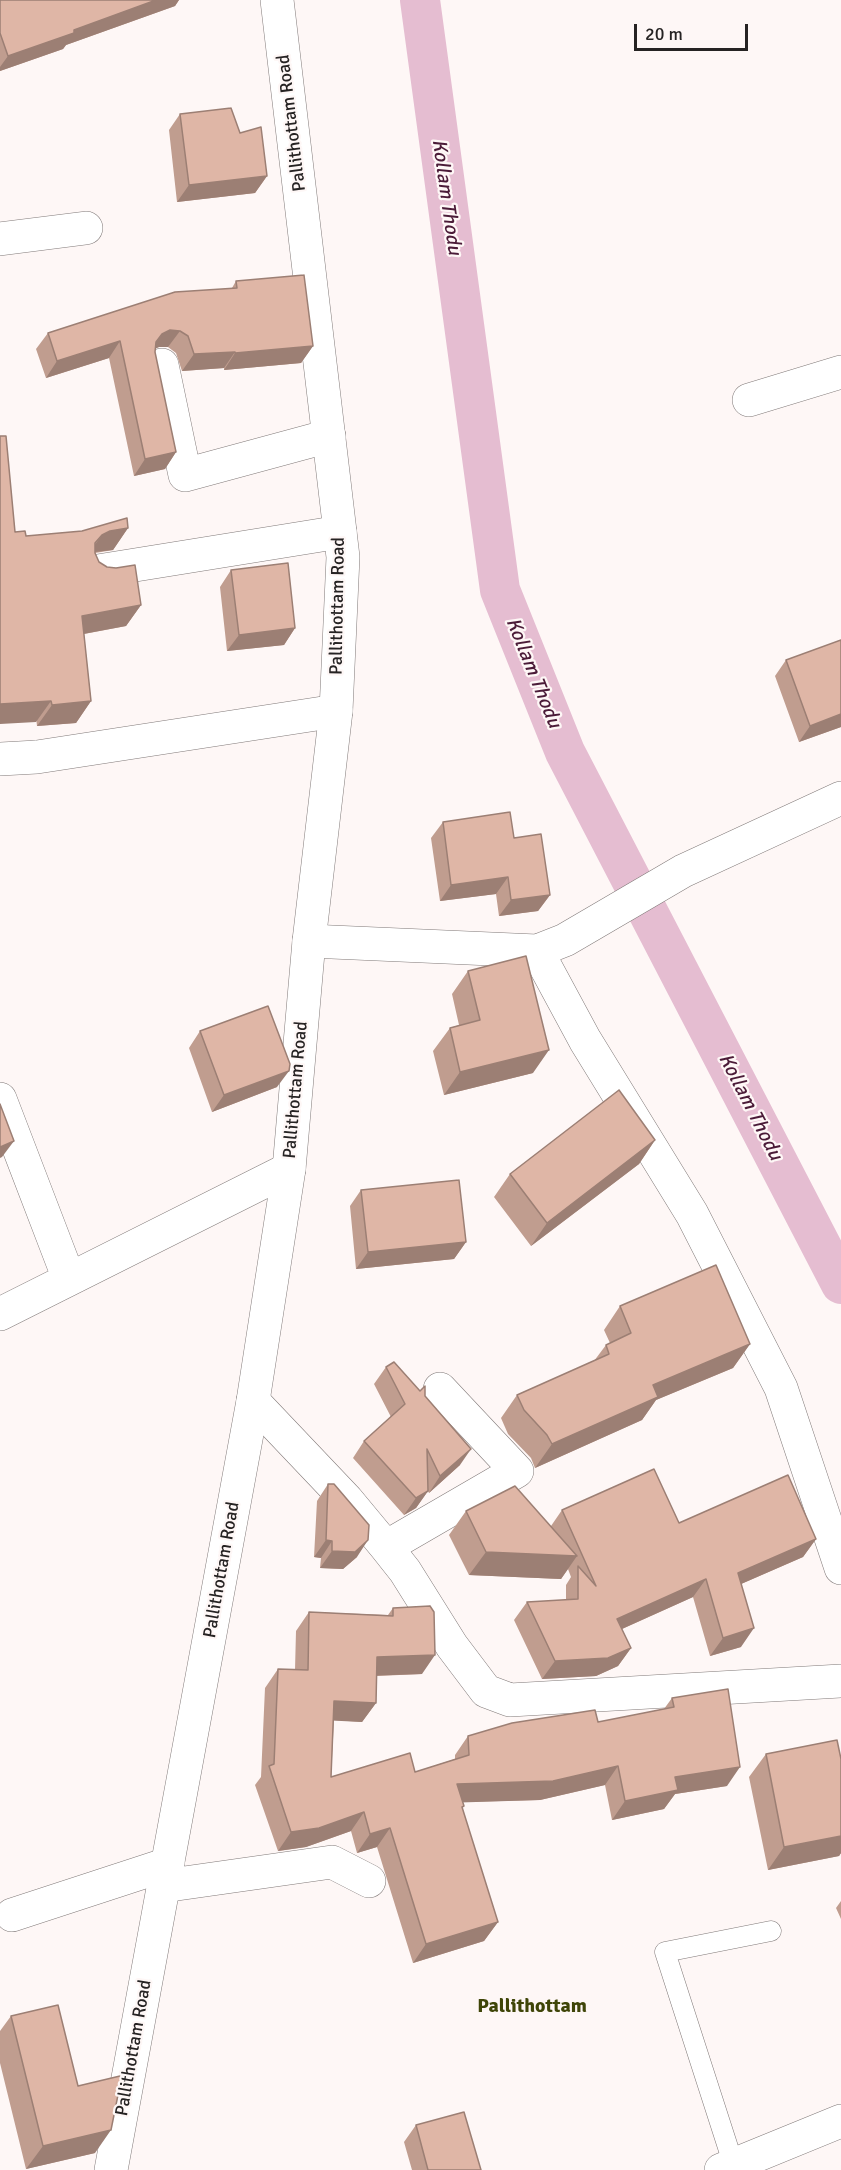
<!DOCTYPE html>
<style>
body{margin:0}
#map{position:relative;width:841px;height:2170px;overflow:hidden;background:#fef7f6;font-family:Signika,sans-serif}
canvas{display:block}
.scale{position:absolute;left:634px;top:24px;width:114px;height:27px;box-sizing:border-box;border:3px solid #262323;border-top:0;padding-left:8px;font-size:18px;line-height:21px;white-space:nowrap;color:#262323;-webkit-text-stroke:4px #fef7f6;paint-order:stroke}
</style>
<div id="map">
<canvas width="841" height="2170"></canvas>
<div class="scale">20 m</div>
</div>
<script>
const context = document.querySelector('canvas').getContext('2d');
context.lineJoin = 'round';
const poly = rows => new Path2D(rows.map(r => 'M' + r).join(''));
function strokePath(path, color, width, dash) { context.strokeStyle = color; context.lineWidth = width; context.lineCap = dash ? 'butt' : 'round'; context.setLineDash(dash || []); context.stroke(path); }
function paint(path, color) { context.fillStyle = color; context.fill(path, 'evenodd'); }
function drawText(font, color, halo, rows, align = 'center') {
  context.font = font + ' Signika,sans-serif'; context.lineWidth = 4.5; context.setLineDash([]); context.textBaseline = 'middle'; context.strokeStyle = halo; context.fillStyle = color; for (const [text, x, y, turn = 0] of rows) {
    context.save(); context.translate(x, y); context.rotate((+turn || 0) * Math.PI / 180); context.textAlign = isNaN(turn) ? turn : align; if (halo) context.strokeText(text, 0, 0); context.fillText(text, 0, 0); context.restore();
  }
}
const canal = poly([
 [420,0,500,590,565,752,841,1284]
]);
const service = poly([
 [734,2166,665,1952,771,1931]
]);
const minor = poly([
 [0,239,86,228],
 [162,365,185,475,329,436],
 [749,400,841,372],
 [98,571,340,532],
 [0,759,37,757,336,711],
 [309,941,537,951,565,940,683,871,841,798],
 [537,951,585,1040,692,1214,781,1388,841,1568],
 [0,1099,69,1279],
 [0,1314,289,1169],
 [253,1401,347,1500,386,1547,405,1571,452,1646,486,1691,510,1700,841,1681],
 [386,1547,517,1471,440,1389],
 [163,1886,332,1862,369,1881],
 [12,1915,168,1864],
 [721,2170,841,2121]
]);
const tertiary = poly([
 [111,2170,253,1401,289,1169,309,941,336,711,343,557,277,0]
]);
const wall = poly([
 [0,0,179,0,175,6,66,45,63,49,0,71],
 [180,114,240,133,267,176,255,193,177,202,169,130],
 [236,281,313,346,301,363,224,370,224,368,182,371,176,353,168,347,159,347,156,348,155,352,176,452,165,469,134,476,109,358,46,378,36,349,48,333,232,288],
 [128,528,113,550,95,553,99,562,141,605,126,626,84,634,91,701,76,723,37,726,15,532,26,536],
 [231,570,295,628,284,645,227,651,220,587],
 [841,640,841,727,799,742,775,676,786,660],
 [443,822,514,838,550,895,538,911,499,916,496,894,440,901,431,838],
 [468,971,533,1073,444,1095,433,1051,450,1028,459,1025,452,994],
 [200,1031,277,1087,212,1112,189,1048],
 [655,1140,639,1164,531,1246,494,1197,510,1174],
 [361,1190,466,1242,454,1259,356,1269,350,1206],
 [620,1306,750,1344,733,1368,656,1400,642,1420,535,1468,531,1458,508,1434,501,1418,517,1395,594,1361,606,1345,610,1343,604,1330],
 [386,1367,425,1396,460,1465,429,1493,428,1491,416,1508,404,1515,353,1458,364,1441,391,1417,374,1384],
 [328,1484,357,1557,343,1569,320,1568,321,1558,314,1557,317,1501],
 [562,1510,679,1523,816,1539,803,1557,741,1584,741,1647,710,1656,693,1597,622,1629,631,1648,618,1666,596,1676,542,1679,514,1620,527,1602,566,1600,566,1585,571,1577,568,1569,561,1579,469,1575,449,1535,466,1511,551,1526],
 [393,1608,422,1674,377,1676,376,1703,362,1722,334,1720,331,1777,415,1772,455,1759,455,1755,468,1736,598,1722,664,1709,672,1698,727,1786,675,1794,664,1809,612,1820,605,1785,540,1800,463,1802,462,1809,498,1922,484,1941,413,1963,377,1847,357,1853,351,1831,306,1847,278,1851,255,1785,261,1777,265,1688,278,1669,295,1670,296,1631,309,1612,388,1615],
 [766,1754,841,1759,841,1853,839,1856,768,1870,749,1777],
 [841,1901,841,1919,836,1908],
 [11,2016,95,2153,26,2169,0,2063,0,2031],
 [416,2125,481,2170,412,2170,404,2142]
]);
const shadedWall = poly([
 [156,0,179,0,175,6,66,45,63,49,0,71,0,67,8,56,74,30],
 [267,176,255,193,177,202,189,185],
 [170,330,180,331,168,347,159,347,150,351,162,334],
 [120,341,109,358,46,378,57,361],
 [313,346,301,363,224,370,235,353],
 [235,352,224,368,182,371,194,354],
 [176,452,165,469,134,476,145,459],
 [128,528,113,550,95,552,87,556,102,535,110,531],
 [141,605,126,626,67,637,82,616],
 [295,628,284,645,227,651,239,635],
 [51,701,36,722,0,724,0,704],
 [91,701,76,723,37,726,52,705],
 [841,714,841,727,799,742,810,726],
 [508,877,496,894,440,901,451,885],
 [550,895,538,911,499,916,511,900],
 [549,1050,533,1073,444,1095,460,1072],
 [289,1071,277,1087,212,1112,224,1095],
 [655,1140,639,1164,531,1246,547,1223],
 [14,1141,2,1157,0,1158,0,1147],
 [466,1242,454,1259,356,1269,368,1252],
 [750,1344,733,1368,656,1400,642,1420,535,1468,552,1444,653,1385],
 [471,1449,460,1465,429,1493,440,1476],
 [428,1491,416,1508,404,1515,416,1498],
 [816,1539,803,1557,725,1591,738,1573],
 [326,1540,332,1541,321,1558,314,1557],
 [368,1540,357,1557,343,1569,320,1568,332,1551],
 [486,1552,577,1556,561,1579,469,1575],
 [706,1579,693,1597,604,1637,617,1619],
 [754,1628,741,1647,710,1656,723,1638],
 [631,1648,618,1666,596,1676,542,1679,555,1661],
 [435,1655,422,1674,364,1676,377,1657],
 [334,1701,376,1703,362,1722,321,1720],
 [618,1766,605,1785,540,1800,444,1803,457,1784],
 [740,1767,727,1786,675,1794,664,1809,612,1820,625,1801,675,1777],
 [364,1812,351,1831,306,1847,278,1851,291,1832],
 [390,1828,377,1847,357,1853,370,1834],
 [841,1836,841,1853,839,1856,768,1870,784,1847],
 [498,1922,484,1941,413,1963,426,1944],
 [111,2130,95,2153,26,2169,43,2146]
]);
const building = poly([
 [0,0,156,0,74,30,74,33,8,56,0,33,0,0],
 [231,108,240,133,261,127,267,176,189,185,180,114,231,108],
 [304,275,313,346,235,353,235,352,194,354,188,336,180,331,170,330,162,334,156,342,155,352,176,452,145,459,120,341,57,361,48,333,175,292,237,288,236,281,304,275],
 [0,436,6,436,15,532,25,531,26,536,82,531,127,518,128,528,110,531,102,535,95,543,95,553,99,562,107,567,116,568,135,565,141,605,82,616,91,701,52,705,51,701,0,704,0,436],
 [288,563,295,628,239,635,231,570,288,563],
 [841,640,841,714,810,726,786,660,841,640],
 [510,812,514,838,541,834,550,895,511,900,508,877,451,885,443,822,510,812],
 [526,956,549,1050,460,1072,450,1028,480,1020,468,971,526,956],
 [268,1006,290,1064,289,1071,224,1095,200,1031,268,1006],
 [619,1090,655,1140,547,1223,510,1174,619,1090],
 [0,1104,14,1141,0,1147,0,1104],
 [459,1180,466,1242,368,1252,361,1190,459,1180],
 [716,1265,750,1344,653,1385,658,1397,552,1444,547,1435,524,1410,517,1395,609,1354,606,1345,631,1333,620,1306,716,1265],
 [394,1362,420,1391,425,1386,425,1396,471,1449,440,1476,427,1449,428,1491,416,1498,364,1441,405,1404,386,1367,394,1362],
 [654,1469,679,1523,788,1475,816,1539,738,1573,754,1628,723,1638,706,1579,617,1619,631,1648,608,1658,555,1661,527,1602,578,1599,578,1566,596,1586,562,1510,654,1469],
 [328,1484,334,1484,369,1525,368,1540,355,1552,332,1551,332,1541,326,1540,328,1484],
 [515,1486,577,1556,486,1552,466,1511,515,1486],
 [430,1606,434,1612,435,1655,377,1657,376,1703,334,1701,331,1777,410,1753,415,1772,469,1755,468,1736,512,1723,595,1710,598,1722,674,1707,672,1698,728,1689,740,1767,675,1777,678,1790,625,1801,618,1766,553,1781,457,1784,464,1806,462,1807,498,1922,426,1944,390,1828,370,1834,364,1812,319,1828,291,1832,269,1766,274,1764,278,1669,308,1670,309,1612,393,1616,393,1608,430,1606],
 [837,1740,841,1759,841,1836,784,1847,766,1754,837,1740],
 [58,2005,78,2086,120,2076,121,2080,111,2130,43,2146,11,2016,58,2005],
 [464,2112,481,2170,428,2170,416,2125,464,2112]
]);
const streetNames = [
 ["Pallithottam Road",292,123,-97],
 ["Pallithottam Road",338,606,-89],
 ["Pallithottam Road",296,1090,-85],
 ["Pallithottam Road",222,1570,-80],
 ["Pallithottam Road",134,2048,-80]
];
const waterNames = [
 ["Kollam Thodu",446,197,82],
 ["Kollam Thodu",533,673,68],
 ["Kollam Thodu",750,1107,63]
];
const neighbourhoodNames = [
 ["Pallithottam",532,2007]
];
strokePath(canal, '#e5bdd1', 40);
strokePath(service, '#817a79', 21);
strokePath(minor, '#817a79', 34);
strokePath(tertiary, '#817a79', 34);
strokePath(service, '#fff', 20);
strokePath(minor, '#fff', 33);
strokePath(tertiary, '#fff', 33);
paint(wall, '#c09d8f');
paint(shadedWall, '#9c7f74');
paint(building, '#dfb6a6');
strokePath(building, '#9c7f74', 1.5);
drawText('18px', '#262323', '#fef7f6', streetNames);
drawText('italic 20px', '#4b1b38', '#fef7f6', waterNames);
drawText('bold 20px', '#3f4508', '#fef7f6', neighbourhoodNames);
</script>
